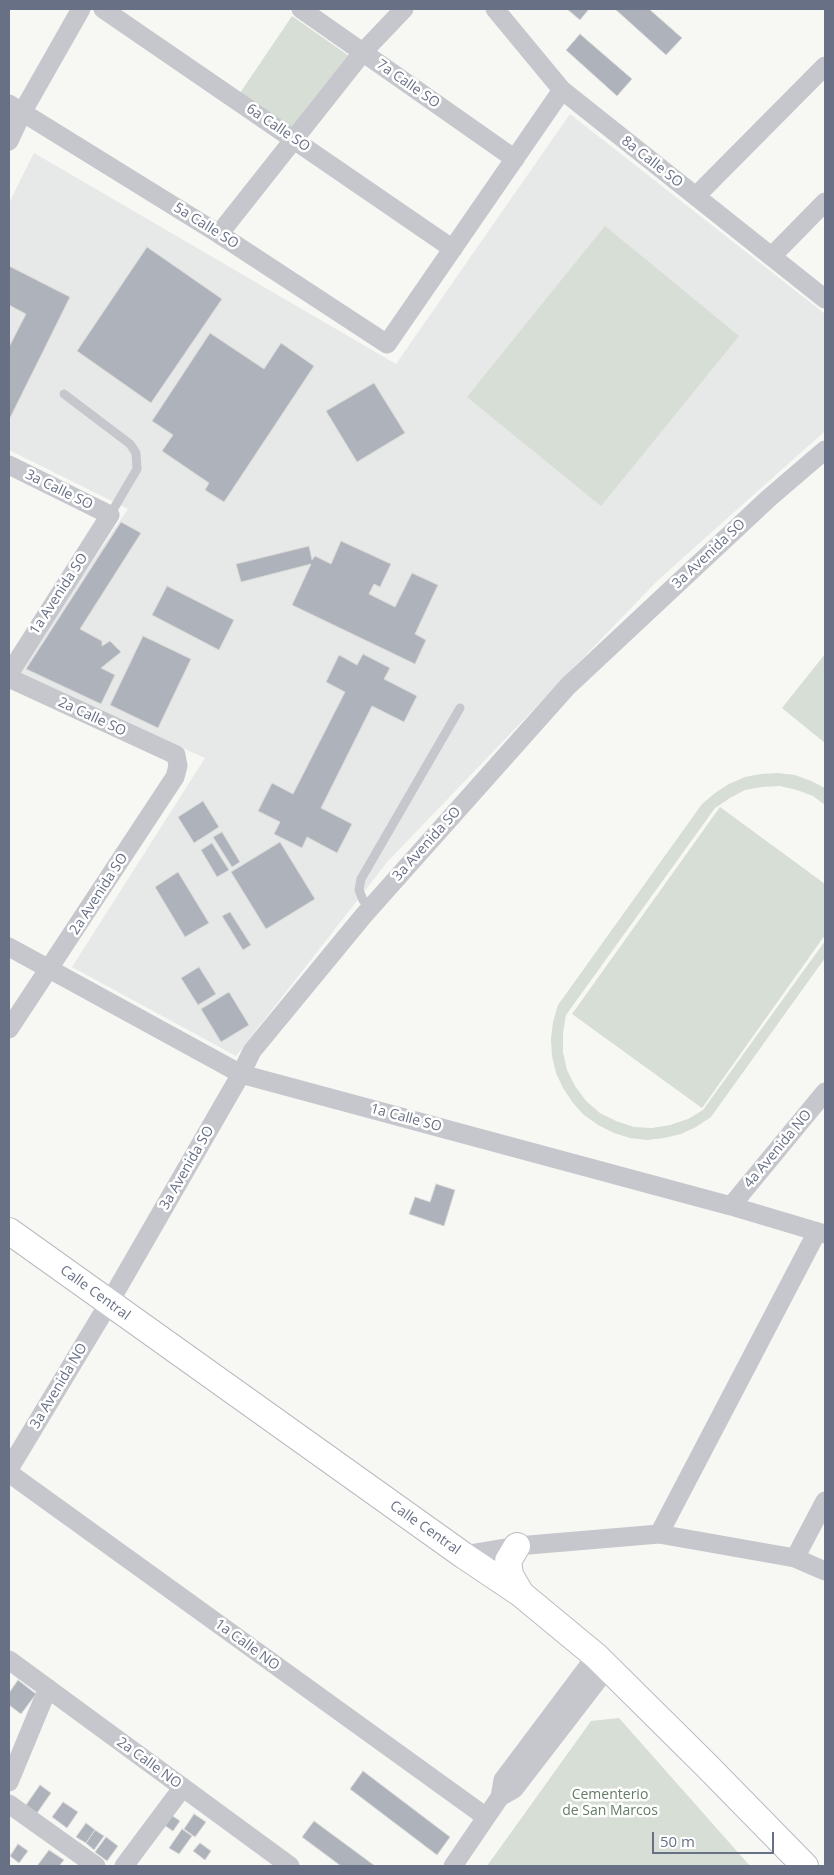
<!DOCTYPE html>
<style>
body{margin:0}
#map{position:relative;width:834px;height:1875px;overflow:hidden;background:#f7f7f4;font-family:"Open Sans",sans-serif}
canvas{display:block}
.frame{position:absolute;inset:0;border:10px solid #677085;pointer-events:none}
.scale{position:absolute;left:652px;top:1832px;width:122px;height:22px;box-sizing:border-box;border:2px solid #677085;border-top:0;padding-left:6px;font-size:15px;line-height:18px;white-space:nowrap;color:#677085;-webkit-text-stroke:4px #fff;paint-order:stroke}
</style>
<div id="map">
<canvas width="834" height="1875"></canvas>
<div class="frame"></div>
<div class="scale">50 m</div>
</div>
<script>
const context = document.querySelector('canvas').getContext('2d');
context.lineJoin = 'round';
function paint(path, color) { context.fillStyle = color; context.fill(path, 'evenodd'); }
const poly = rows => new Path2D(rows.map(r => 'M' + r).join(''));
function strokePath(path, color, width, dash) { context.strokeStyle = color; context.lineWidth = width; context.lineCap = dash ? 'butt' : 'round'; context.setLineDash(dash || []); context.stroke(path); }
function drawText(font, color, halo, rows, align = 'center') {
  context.font = font + ' "Open Sans",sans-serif'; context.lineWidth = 5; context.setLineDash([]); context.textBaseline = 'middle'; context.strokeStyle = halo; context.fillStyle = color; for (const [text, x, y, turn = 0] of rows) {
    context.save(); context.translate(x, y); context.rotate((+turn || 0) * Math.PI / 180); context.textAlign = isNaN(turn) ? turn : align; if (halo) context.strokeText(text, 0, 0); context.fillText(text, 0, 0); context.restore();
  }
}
const built = poly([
 [570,114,825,314,825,431,657,581,388,861,236,1056,72,967,205,758,16,673,128,509,9,450,9,203,34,153,396,364]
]);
const green = poly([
 [292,16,352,58,296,133,240,93],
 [605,226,739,336,601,506,467,397],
 [825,654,825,743,782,708],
 [778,773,795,775,811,781,825,788,825,805,813,796,797,790,780,786,762,787,745,790,730,798,715,808,566,1015,563,1033,563,1052,567,1070,575,1086,586,1101,600,1113,616,1121,634,1127,652,1128,670,1125,688,1119,703,1110,825,941,825,958,711,1117,696,1127,681,1134,664,1138,647,1140,630,1138,614,1133,598,1125,584,1115,573,1103,563,1088,556,1073,552,1056,551,1039,553,1022,558,1005,702,804,715,793,729,784,745,777,761,774],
 [720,807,825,884,825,935,702,1108,572,1014],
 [619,1718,750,1866,487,1866,591,1721]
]);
const building = poly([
 [567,9,589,9,580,20,567,9],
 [615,9,649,9,682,38,666,55,615,9],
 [580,34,632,79,617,96,566,50,580,34],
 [147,247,222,299,151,403,77,351,147,247],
 [9,266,70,297,9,420,9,347,26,314,9,305,9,266],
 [210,333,264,369,281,343,314,366,224,502,205,490,209,483,162,451,173,435,152,421,210,333],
 [374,383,405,433,357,462,326,411,374,383],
 [121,522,141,533,80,629,102,641,102,646,110,641,121,652,101,668,115,675,101,704,26,669,121,522],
 [341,541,391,564,380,587,374,584,369,594,395,607,412,573,438,585,415,634,426,640,415,664,292,605,311,564,241,582,236,564,309,546,312,560,315,556,331,564,341,541],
 [167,586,234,620,219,650,152,615,167,586],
 [143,636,191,659,158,728,110,705,143,636],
 [363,654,390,668,384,679,417,696,404,722,372,706,321,808,352,824,337,853,307,837,302,848,274,834,280,822,258,811,272,783,293,794,345,692,326,682,339,655,357,665,363,654],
 [203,801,219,827,194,843,178,817,203,801],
 [222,832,240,862,232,867,213,837,222,832],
 [280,842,315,899,266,929,231,872,280,842],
 [212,843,229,870,217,877,201,850,212,843],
 [178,872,209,923,185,937,155,887,178,872],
 [230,912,251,945,243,950,222,916,230,912],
 [199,967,216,994,198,1005,181,978,199,967],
 [229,992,249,1025,221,1042,201,1009,229,992],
 [436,1184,455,1190,444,1226,409,1214,415,1197,430,1202,436,1184],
 [18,1680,36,1694,21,1714,9,1705,9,1693,18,1680],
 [363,1771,450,1837,437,1855,350,1789,363,1771],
 [40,1785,51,1793,37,1813,26,1805,40,1785],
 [63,1802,78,1812,67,1828,52,1817,63,1802],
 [194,1814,206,1822,195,1837,184,1829,194,1814],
 [171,1815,180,1821,173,1831,164,1825,171,1815],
 [314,1821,375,1866,341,1866,302,1837,314,1821],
 [86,1823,95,1830,86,1843,76,1837,86,1823],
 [182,1829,192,1836,179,1854,169,1848,182,1829],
 [95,1830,104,1836,94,1850,86,1843,95,1830],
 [106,1837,118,1846,107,1861,95,1852,106,1837],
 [200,1843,211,1851,205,1860,193,1851,200,1843],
 [18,1844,28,1851,19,1863,10,1856,18,1844],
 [49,1850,64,1860,59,1866,37,1866,49,1850]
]);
const service = poly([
 [64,394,130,444,136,453,137,469,110,515],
 [370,908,363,900,359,890,361,879,460,708]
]);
const minor = poly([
 [103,9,453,249],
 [301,9,515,159],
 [495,9,562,90,825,299],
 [9,104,219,234,387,344,562,90],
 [9,141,23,111,81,9],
 [696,196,825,66],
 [219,234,363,52,404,9],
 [772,256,825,202],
 [9,465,110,515,9,674],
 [9,678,176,755,178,766,175,777,9,1029],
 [9,947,241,1074,731,1206,825,1234],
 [731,1206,825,1092],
 [9,1469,109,1303,241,1074,252,1051,364,915,568,686,769,498,825,450],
 [9,1473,486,1817],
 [659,1534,817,1232],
 [463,1555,517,1546,659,1534,795,1558,825,1571],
 [795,1558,825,1501],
 [9,1660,290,1866],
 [9,1782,48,1688],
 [500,1797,514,1789,608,1667],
 [9,1804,96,1866],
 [124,1866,183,1787],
 [453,1866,500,1797,503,1780,596,1656]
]);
const secondary = poly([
 [9,1231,463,1555,521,1594,596,1656,707,1766,805,1866],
 [517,1546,508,1561,510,1575,521,1594]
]);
const streetNames = [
 ["7a Calle SO",408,84,35],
 ["6a Calle SO",278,128,34],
 ["8a Calle SO",652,162,38],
 ["5a Calle SO",206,226,32],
 ["3a Calle SO",59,490,26],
 ["3a Avenida SO",709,554,-43],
 ["1a Avenida SO",59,594,-57],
 ["2a Calle SO",92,717,25],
 ["3a Avenida SO",427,844,-48],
 ["2a Avenida SO",99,894,-57],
 ["1a Calle SO",406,1118,15],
 ["4a Avenida NO",778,1149,-50],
 ["3a Avenida SO",187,1168,-60],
 ["Calle Central",95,1293,36],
 ["3a Avenida NO",59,1386,-59],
 ["Calle Central",425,1528,35],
 ["1a Calle NO",247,1645,36],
 ["2a Calle NO",149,1763,36]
];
const parkNames = [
 ["Cementerio",610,1795],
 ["de San Marcos",610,1811]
];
paint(built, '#e7e8e8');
paint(green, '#d7ded5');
paint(building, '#aeb2bb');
strokePath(building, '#d8d9d7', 1);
strokePath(secondary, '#babcc2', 28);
strokePath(service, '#c5c7cc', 9);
strokePath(minor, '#c5c7cc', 19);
strokePath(secondary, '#fff', 26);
drawText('14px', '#677085', '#fff', streetNames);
drawText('14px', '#657c66', '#fff', parkNames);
</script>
